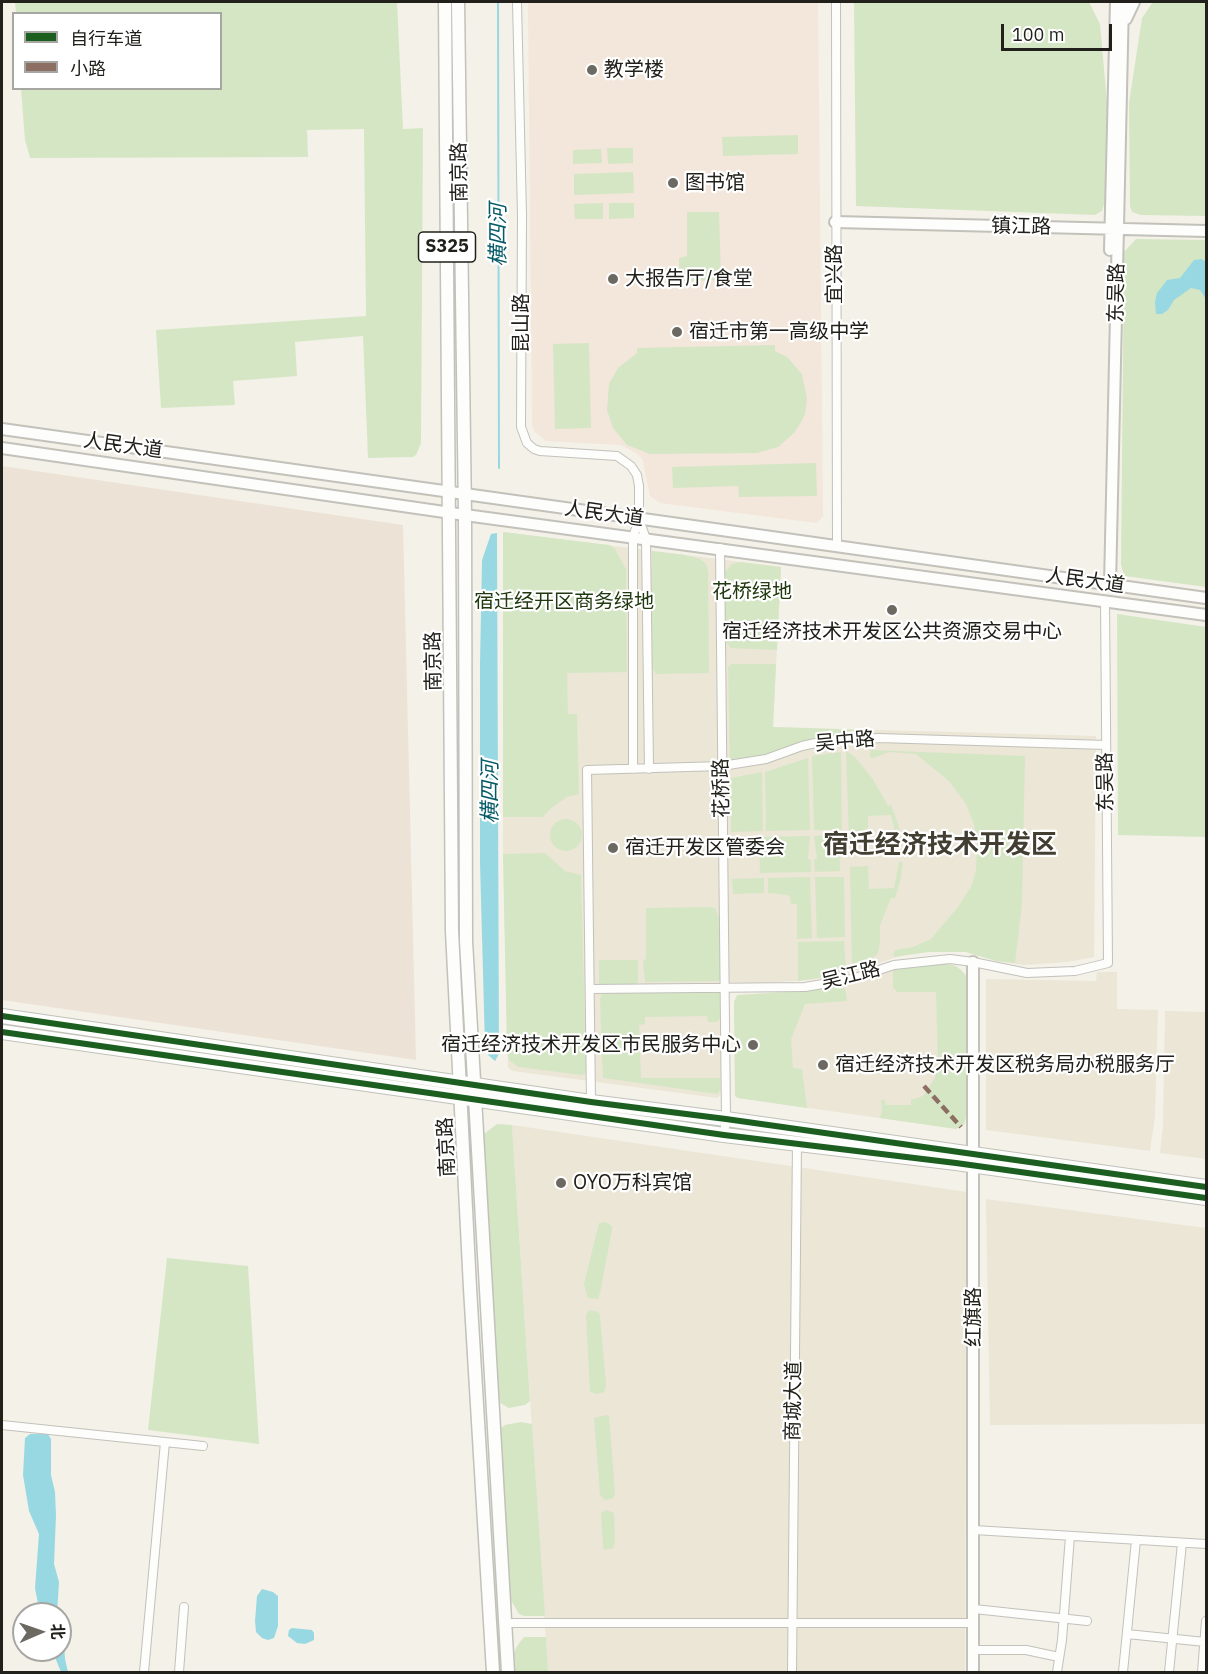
<!DOCTYPE html>
<meta charset="utf-8">
<style>
body{margin:0}
#map{position:relative;width:1208px;height:1674px;overflow:hidden;background:#f4f1e8;font-family:"IBM Plex Sans","Noto Sans SC",sans-serif}
canvas{display:block}
.frame{position:absolute;inset:0;border:3px solid #21201a;pointer-events:none}
.legend{position:absolute;left:12px;top:12px;width:210px;height:78px;box-sizing:border-box;background:#fff;border:2px solid #a6a6a3;margin:0;padding:8px 10px;list-style:none;font-size:18px;color:#21201a}
.legend li{display:flex;align-items:center;gap:12px;height:30px}
.legend b{width:30px;border:2px solid #a6a6a3}
.north{position:absolute;left:12px;top:1602px;width:60px;height:60px;box-sizing:border-box;background:#fff;border:2px solid #a6a6a3;border-radius:50%;rotate:88deg;font-size:16px;font-weight:700;line-height:24px;text-align:center;color:#21201a}
.north::after{content:'';display:block;margin:auto;width:21px;height:27px;background:#6b6962;clip-path:polygon(50% 0,100% 100%,50% 72%,0 100%)}
.scale{position:absolute;left:1001px;top:24px;width:111px;height:27px;box-sizing:border-box;border:3px solid #21201a;border-top:0;padding-left:8px;font-size:18px;line-height:21px;white-space:nowrap;color:#21201a;-webkit-text-stroke:4px #fff;paint-order:stroke}
</style>
<div id="map">
<canvas width="1208" height="1674"></canvas>
<div class="frame"></div>
<ul class="legend">
<li><b style="height:8px;background:#1b5e20"></b>自行车道</li>
<li><b style="height:8px;background:#8d6e63"></b>小路</li>
</ul>
<div class="north">北</div>
<div class="scale">100 m</div>
</div>
<script>
const context = document.querySelector('canvas').getContext('2d');
context.lineJoin = 'round';
function paint(path, color) { context.fillStyle = color; context.fill(path, 'evenodd'); }
const poly = rows => new Path2D(rows.map(r => 'M' + r).join(''));
function strokePath(path, color, width, dash) { context.strokeStyle = color; context.lineWidth = width; context.lineCap = dash ? 'butt' : 'round'; context.setLineDash(dash || []); context.stroke(path); }
function drawText(font, color, halo, rows, align = 'center') {
  context.font = font + ' "IBM Plex Sans","Noto Sans SC",sans-serif'; context.lineWidth = 4.5; context.setLineDash([]); context.textBaseline = 'middle'; context.strokeStyle = halo; context.fillStyle = color; for (const [text, x, y, turn = 0] of rows) {
    context.save(); context.translate(x, y); context.rotate((+turn || 0) * Math.PI / 180); context.textAlign = isNaN(turn) ? turn : align; if (halo) context.strokeText(text, 0, 0); context.fillText(text, 0, 0); context.restore();
  }
}
const built = poly([
 [503,532,781,567,773,727,1096,736,1094,957,1067,962,1024,965,996,961,966,952,928,952,905,954,850,973,812,980,760,983,722,982,723,1091,718,1098,513,1071,508,1068,503,854],
 [950,963,962,970,967,980,966,1117,962,1127,950,1128,738,1098,735,1096,734,1002,737,995,802,991,839,986,909,966],
 [1097,972,1117,972,1117,1009,1158,1010,1155,1116,1150,1151,986,1130,986,979,1096,981],
 [1165,1011,1206,1012,1206,1159,1160,1153,1163,1126],
 [512,1125,967,1192,965,1672,548,1672],
 [986,1199,1206,1228,1206,1424,990,1425]
]);
const industrial = poly([
 [2,466,403,525,416,1060,2,1000]
]);
const education = poly([
 [528,2,818,2,823,516,817,523,660,503,650,496,643,461,639,455,631,450,620,445,546,441,535,432,532,426]
]);
const green = poly([
 [15,2,397,2,403,129,423,128,421,443,416,455,413,457,368,458,363,336,295,342,297,376,233,381,235,405,161,408,156,330,366,316,364,129,307,130,308,157,30,158,25,140,21,89,220,88,220,14,16,13],
 [854,2,1089,2,1100,24,1107,102,1106,198,1102,211,1095,215,856,206],
 [1153,2,1206,2,1206,216,1141,215,1132,212,1130,206,1129,103,1142,18],
 [798,135,798,154,723,156,722,137],
 [607,148,633,148,633,163,608,164],
 [601,149,602,163,573,164,573,150],
 [633,172,634,193,574,195,574,174],
 [603,203,603,219,575,219,574,204],
 [609,203,634,203,634,218,609,219],
 [687,212,719,212,721,280,679,281,679,258,687,256],
 [1136,239,1206,240,1206,587,1124,576,1121,564,1124,252],
 [589,343,591,428,555,429,553,344],
 [775,345,775,351,787,357,802,374,807,399,805,414,800,424,794,433,778,447,757,453,650,454,627,445,613,428,607,410,609,384,618,368,637,353,637,348],
 [816,463,817,496,739,497,738,486,673,488,672,467],
 [503,532,609,545,615,549,626,569,627,672,567,673,568,714,577,714,579,794,567,797,550,809,543,817,503,817],
 [652,551,685,555,700,559,706,564,708,571,709,673,656,674,651,666],
 [740,562,781,567,777,650,731,648,725,641,725,572,732,564],
 [1117,614,1206,627,1206,837,1118,835],
 [731,664,776,664,773,727,865,730,814,738,799,742,772,755,730,763,728,667],
 [870,750,1025,756,1022,904,1015,963,996,961,966,952,928,952,895,957,893,955,895,950,913,947,931,939,958,907,972,885,976,870,977,842,974,824,966,804,949,781,916,754,889,752,873,758,870,757],
 [846,751,855,757,872,778,888,806,891,805,898,824,902,843,898,843,891,815,868,816,868,838,849,838],
 [841,752,842,830,814,830,812,756],
 [808,758,810,830,766,831,765,772],
 [762,772,763,831,731,832,731,778],
 '550 835a16 16 0 1 1 32 0a16 16 0 1 1-32 0Z',
 [839,835,840,871,815,872,814,859,817,859,814,836],
 [810,836,808,859,811,860,811,872,760,873,759,837],
 [545,853,565,871,581,875,586,1070,585,1074,581,1075,519,1067,509,1060,507,1051,503,854],
 [899,862,903,862,900,882,895,898,891,898,880,925,880,942,878,953,867,964,852,969,850,867,868,866,869,889,894,888],
 [810,877,812,938,797,939,797,904,791,904,790,897,787,895,768,893,768,878],
 [815,877,844,877,845,937,817,938],
 [764,878,764,893,733,894,732,879],
 [710,907,715,908,719,918,721,976,719,981,645,982,643,960,646,959,646,908],
 [844,941,846,971,850,973,798,981,798,942],
 [599,960,638,960,638,982,634,985,599,985],
 [939,963,956,966,965,974,967,980,966,1117,964,1125,956,1129,880,1118,882,1111,881,1100,885,1100,886,1105,911,1105,911,1100,923,1096,935,1078,938,1062,936,992,897,992,893,987,893,972,894,969,909,966],
 [839,986,844,988,846,992,847,1001,805,1004,791,1039,793,1068,802,1069,807,1108,738,1098,735,1096,734,1002,737,995,802,991],
 [717,991,721,993,722,1016,717,1022,708,1022,707,1016,645,1017,645,1024,639,1025,641,1078,720,1078,720,1089,718,1094,603,1078,600,998,602,994],
 [497,1124,512,1125,530,1401,525,1405,509,1408,500,1403,498,1394,484,1134],
 [605,1222,612,1226,612,1230,600,1293,598,1299,588,1298,584,1284,599,1223],
 [167,1258,248,1266,259,1444,148,1430],
 [589,1310,598,1312,600,1315,606,1385,604,1392,597,1394,590,1392,586,1315],
 [606,1415,609,1416,615,1494,613,1498,605,1500,600,1495,594,1418],
 [521,1422,532,1424,545,1616,524,1616,519,1614,509,1597,500,1435,501,1428,505,1425],
 [606,1510,614,1513,615,1542,613,1548,605,1550,603,1548,601,1513],
 [524,1637,546,1637,548,1672,513,1672,512,1658,517,1646]
]);
const water = poly([
 [1202,259,1206,262,1206,299,1200,290,1191,288,1174,300,1168,310,1162,314,1156,314,1155,302,1157,293,1164,284,1167,280,1180,278,1194,260],
 [497,533,499,1054,495,1061,488,1055,485,1047,480,862,480,664,482,560,491,534],
 [30,1434,48,1434,51,1439,51,1475,55,1492,56,1515,54,1564,59,1582,57,1614,40,1614,35,1588,39,1534,29,1511,23,1475,25,1438],
 [262,1589,273,1592,278,1596,278,1626,274,1638,268,1640,262,1638,256,1632,255,1621,257,1596],
 [60,1626,64,1642,65,1659,68,1672,61,1672,52,1650,60,1650],
 [292,1628,312,1630,314,1633,314,1640,305,1644,297,1643,288,1636,289,1630]
]);
const stream = poly([
 [498,2,499,468]
]);
const street = poly([
 [517,2,522,215,521,427,527,443,534,449,540,451,617,456,631,466,637,475,639,486,639,519,633,537,633,769],
 [836,2,837,547],
 [639,519,646,539,649,769],
 [720,548,726,1119,724,1135],
 [590,989,805,987,852,979,894,965,950,959,973,962,1027,973,1075,971,1108,963,1105,601],
 [591,1102,587,770,722,766,766,759,802,746,829,740,879,738,1106,745],
 [2,1425,203,1446],
 [974,1530,1206,1544],
 [974,1609,1087,1621],
 [505,1623,974,1623],
 [1127,1634,1205,1642],
 [973,1650,1026,1650,1059,1657],
 [144,1672,165,1442],
 [179,1672,184,1607],
 [792,1672,797,1142],
 [1057,1672,1062,1640,1070,1536],
 [1123,1672,1136,1540],
 [1169,1672,1182,1543],
 [1202,1672,1206,1621]
]);
const secondary = poly([
 [1126,19,1134,2],
 [835,222,1206,231],
 [1110,250,1116,2],
 [2,429,1206,598],
 [2,448,465,515,1206,615],
 [1110,585,1123,2],
 [973,962,973,1672]
]);
const primary = poly([
 [445,2,452,931,470,1288,493,1672],
 [458,2,465,515,466,941,508,1672]
]);
const highway = poly([
 [2,1016,591,1102,726,1119,1206,1187],
 [2,1032,724,1135,956,1163,1206,1198]
]);
const quiet = poly([
 [924,1086,961,1127]
]);
const cycleway = poly([
 [2,1016,591,1102,726,1119,1206,1187],
 [2,1032,724,1135,956,1163,1206,1198]
]);
const markers = [
 [592,70,6,"#6b6962"],
 [673,183,6,"#6b6962"],
 [613,279,6,"#6b6962"],
 [677,332,6,"#6b6962"],
 [892,610,6,"#6b6962"],
 [613,848,6,"#6b6962"],
 [753,1045,6,"#6b6962"],
 [823,1065,6,"#6b6962"],
 [561,1183,6,"#6b6962"]
];
const shields = [
 [447,247,57]
];
const shieldNames = [
 ["S325",447,247]
];
const poiNames = [
 ["教学楼",604,70],
 ["图书馆",685,183],
 ["大报告厅/食堂",625,279],
 ["宿迁市第一高级中学",689,332],
 ["宿迁经济技术开发区公共资源交易中心",892,632,"center"],
 ["宿迁开发区管委会",625,848],
 ["宿迁经济技术开发区市民服务中心",741,1045,"right"],
 ["宿迁经济技术开发区税务局办税服务厅",835,1065],
 ["OYO万科宾馆",573,1183]
];
const streetNames = [
 ["南京路",460,172,-91],
 ["镇江路",1021,227,1],
 ["宜兴路",835,274,-90],
 ["东吴路",1117,293,-89],
 ["昆山路",522,323,-90],
 ["人民大道",123,446,8],
 ["人民大道",604,514,8],
 ["人民大道",1085,581,8],
 ["南京路",434,661,-91],
 ["吴中路",845,742,-5],
 ["东吴路",1106,782,-91],
 ["花桥路",722,788,-91],
 ["吴江路",851,976,-14],
 ["南京路",447,1147,-93],
 ["红旗路",974,1317,-90],
 ["商城大道",794,1401,-89]
];
const parkNames = [
 ["花桥绿地",752,592],
 ["宿迁经开区商务绿地",564,602]
];
const waterNames = [
 ["横四河",499,235,-90],
 ["横四河",491,792,-90]
];
const districtNames = [
 ["宿迁经济技术开发区",940,845]
];
paint(built, '#ebe6d6');
paint(industrial, '#ede2d6');
paint(education, '#f3e6da');
paint(green, '#d5e6c5');
paint(water, '#98d8e2');
strokePath(stream, '#98d8e2', 2);
strokePath(street, '#c2c1ba', 10);
strokePath(secondary, '#c2c1ba', 14);
strokePath(primary, '#c2c1ba', 15);
strokePath(highway, '#c2c1ba', 16);
strokePath(street, '#fdfdfc', 8);
strokePath(secondary, '#fdfdfc', 10);
strokePath(primary, '#fdfdfc', 12);
strokePath(highway, '#fdfdfc', 14);
strokePath(quiet, '#8d6e63', 4.5, [9, 4.5]);
strokePath(cycleway, '#1b5e20', 6);
for (const [x, y, r, color] of markers) { const dot = new Path2D(); dot.arc(x, y, r, 0, 2 * Math.PI); context.fillStyle = color; context.fill(dot); strokePath(dot, '#fff', 2); }
for (const [x, y, w] of shields) { const box = new Path2D(); box.roundRect(x - w / 2, y - 15, w, 30, 4.5); context.fillStyle = '#fff'; context.fill(box); strokePath(box, '#21201a', 1.5); }
drawText('bold 18px', '#21201a', null, shieldNames);
drawText('20px', '#21201a', '#fff', poiNames, 'left');
drawText('20px', '#21201a', '#fff', streetNames);
drawText('20px', '#20390f', '#fff', parkNames);
drawText('italic 21px', '#055a67', '#fff', waterNames);
drawText('bold 26px', '#423e32', '#fff', districtNames);
</script>
